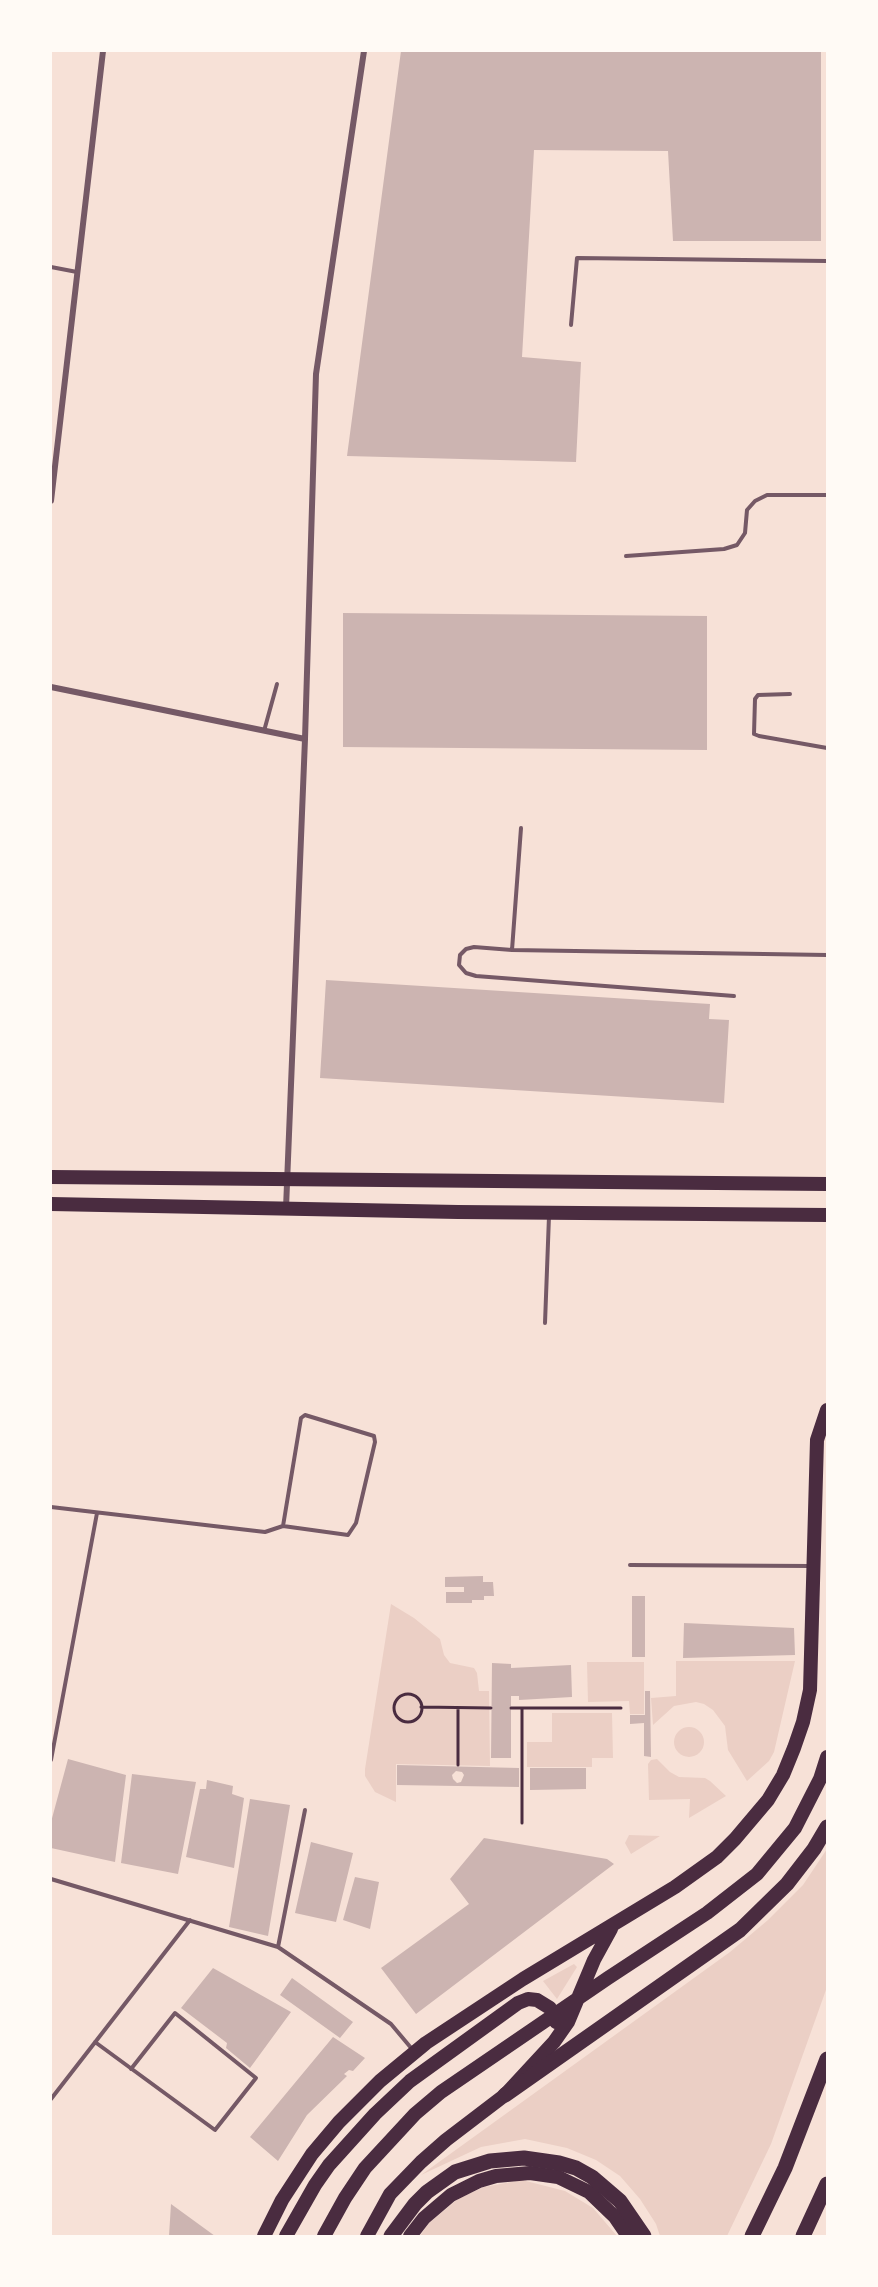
<!DOCTYPE html>
<style>
body{margin:0}
#map{position:relative;width:878px;height:2287px;overflow:hidden;background:#f7e1d7;font-family:"Source Sans 3",sans-serif}
canvas{display:block}
.frame{position:absolute;inset:0;border:52px solid #fffaf5;pointer-events:none}
</style>
<div id="map">
<canvas width="878" height="2287"></canvas>
<div class="frame"></div>
</div>
<script>
const context = document.querySelector('canvas').getContext('2d');
context.lineJoin = 'round';
function paint(path, color) { context.fillStyle = color; context.fill(path, 'evenodd'); }
const poly = rows => new Path2D(rows.map(r => 'M' + r).join(''));
function strokePath(path, color, width, dash) { context.strokeStyle = color; context.lineWidth = width; context.lineCap = dash ? 'butt' : 'round'; context.setLineDash(dash || []); context.stroke(path); }
const green = poly([
 [391,1604,414,1618,440,1639,444,1655,450,1663,474,1668,477,1673,479,1691,489,1691,490,1766,396,1764,396,1802,375,1792,365,1776,365,1769],
 [676,1661,795,1661,774,1752,769,1761,747,1781,728,1750,725,1726,713,1710,704,1704,696,1702,674,1706,653,1725,651,1698,676,1696],
 [587,1662,644,1662,644,1714,630,1714,629,1701,588,1702],
 [552,1713,612,1713,613,1758,592,1758,592,1767,527,1767,527,1742,552,1742],
 '674 1742a15 15 0 1 1 30 0a15 15 0 1 1-30 0Z',
 [657,1759,670,1772,679,1777,705,1778,710,1781,726,1796,689,1818,690,1799,649,1800,648,1764,651,1760],
 [629,1835,660,1836,631,1854,625,1843],
 [827,1849,827,1987,771,2144,727,2236,660,2236,656,2224,640,2199,620,2176,596,2160,567,2148,525,2139,481,2147,421,2175,730,1952,768,1920,803,1885],
 [574,1964,577,1967,557,1999,543,1981],
 [522,2180,565,2191,593,2208,617,2236,420,2236,429,2223,459,2198,484,2187]
]);
const building = poly([
 [401,51,821,51,821,241,673,241,668,151,534,150,522,357,581,362,576,462,347,456],
 [343,613,707,616,707,750,343,747],
 [326,980,710,1004,709,1019,729,1020,724,1103,320,1078],
 [483,1576,483,1582,493,1582,494,1596,484,1596,484,1600,472,1600,472,1603,446,1603,446,1592,464,1592,464,1587,445,1587,445,1577],
 [632,1596,645,1596,645,1657,632,1657],
 [684,1623,794,1628,795,1655,683,1658],
 [492,1663,511,1664,511,1668,571,1665,572,1697,519,1700,519,1696,511,1696,511,1758,491,1758],
 [645,1691,650,1691,651,1757,644,1756,644,1723,630,1724,630,1715,645,1715],
 [68,1759,126,1775,115,1862,51,1848,51,1822],
 [397,1765,519,1768,519,1787,397,1785],
 [456,1771,462,1772,464,1775,461,1782,457,1783,453,1779,452,1775],
 [530,1768,586,1768,586,1789,530,1790],
 [132,1774,196,1782,178,1874,121,1863],
 [207,1780,233,1786,232,1794,244,1798,234,1868,186,1857,200,1789,206,1789],
 [250,1799,290,1805,268,1936,229,1927],
 [484,1838,607,1859,614,1864,416,2014,381,1968,469,1904,450,1879],
 [311,1842,353,1853,336,1922,295,1913],
 [355,1877,379,1882,370,1929,343,1920],
 [213,1968,291,2012,250,2068,226,2048,227,2043,181,2008],
 [292,1978,353,2022,340,2038,280,1995],
 [333,2037,365,2058,353,2071,349,2070,344,2074,347,2076,307,2115,278,2161,250,2137],
 [171,2204,215,2236,169,2236]
]);
const path = poly([
 '394 1708a14 14 0 1 1 28 0a14 14 0 1 1-28 0Z',
 [421,1707,491,1708],
 [458,1708,458,1765],
 [511,1708,621,1708],
 [522,1823,522,1708]
]);
const service = poly([
 [51,267,77,272],
 [571,325,577,258,827,261],
 [626,556,724,549,737,545,745,533,747,510,755,501,767,495,827,495],
 [790,694,758,695,755,699,754,734,759,736,827,748],
 [264,731,277,684],
 [521,828,512,950,827,955],
 [512,950,474,947,466,949,460,955,459,965,466,973,476,976,734,996],
 [545,1323,549,1216],
 [51,1507,265,1532,283,1526,348,1535,356,1523,375,1442,374,1436,305,1415,301,1418,283,1526],
 [630,1565,810,1566],
 [51,1760,97,1513],
 [305,1810,278,1947,391,2024,412,2049],
 [51,1879,278,1947],
 [95,2042,215,2130,256,2078,175,2013,131,2069],
 [51,2099,190,1920]
]);
const minor = poly([
 [51,501,103,51],
 [51,687,305,739],
 [286,1208,305,739,316,374,364,51]
]);
const primary = poly([
 [51,1177,827,1184],
 [51,1204,458,1212,827,1215],
 [264,2236,282,2200,312,2154,339,2122,380,2081,426,2043,523,1979,675,1887,717,1857,735,1839,768,1800,783,1775,794,1748,803,1722,810,1690,817,1440,827,1410],
 [286,2236,315,2185,329,2165,375,2114,410,2081,518,2003,528,1999,537,2000,550,2008,556,2022],
 [324,2236,345,2198,365,2168,415,2114,441,2092,608,1978,707,1913,757,1874,795,1828,820,1779,827,1757],
 [367,2236,390,2194,421,2162,446,2140,505,2095,554,2042,568,2022,594,1960,611,1929],
 [410,2236,424,2218,451,2195,479,2181,496,2176,530,2173,558,2177,589,2192,615,2217,628,2236]
]);
const motorway = poly([
 [505,2095,740,1930,787,1884,814,1849,827,1827],
 [391,2236,415,2204,427,2192,455,2172,490,2161,524,2158,559,2163,576,2168,592,2177,620,2201,644,2236],
 [752,2236,785,2168,827,2059],
 [803,2236,827,2184]
]);
paint(green, '#ebcfc5');
paint(building, '#ccb4b1');
strokePath(path, '#4a2c40', 3);
strokePath(service, '#755966', 4);
strokePath(minor, '#755966', 6);
strokePath(primary, '#4a2c40', 14);
strokePath(motorway, '#4a2c40', 15);
</script>
